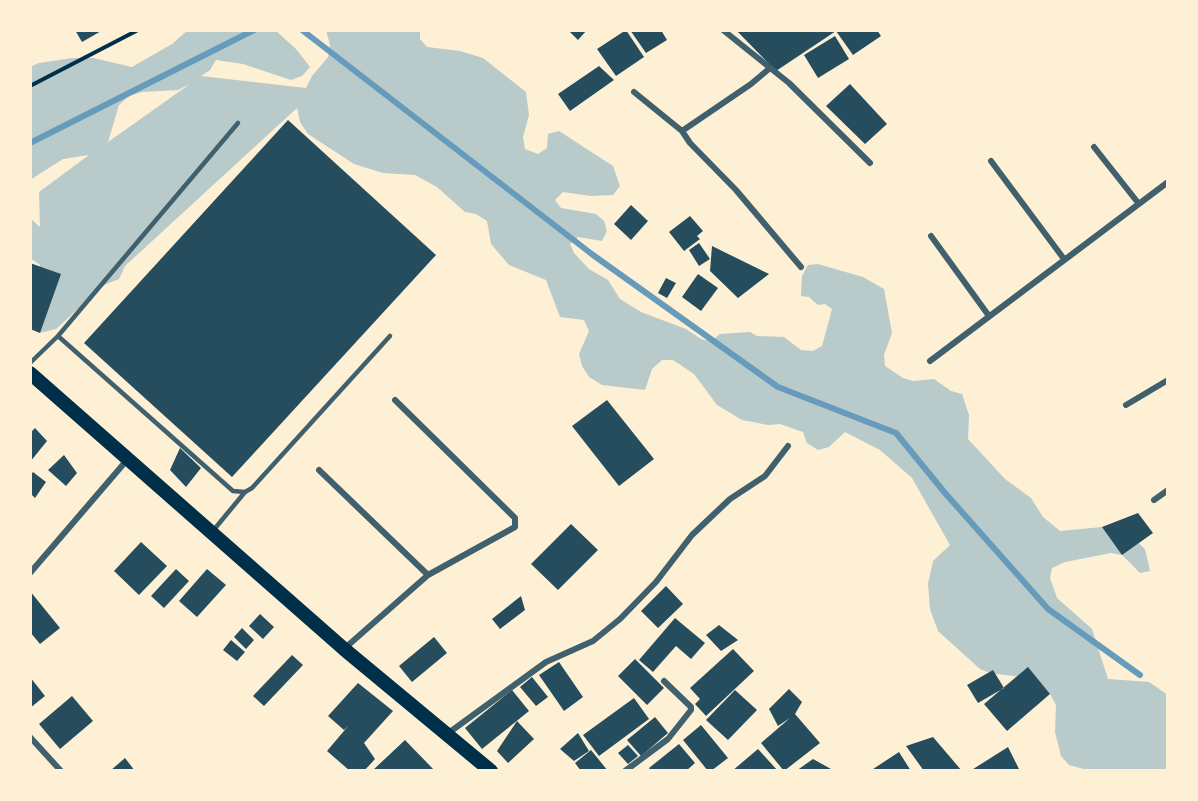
<!DOCTYPE html>
<style>
body{margin:0}
#map{position:relative;width:1198px;height:801px;overflow:hidden;background:#fdf0d5;font-family:Karla,sans-serif}
canvas{display:block}
.frame{position:absolute;inset:0;border:32px solid #fdf0d5;pointer-events:none}
</style>
<div id="map">
<canvas width="1198" height="801"></canvas>
<div class="frame"></div>
</div>
<script>
const context = document.querySelector('canvas').getContext('2d');
context.lineJoin = 'round';
function paint(path, color) { context.fillStyle = color; context.fill(path, 'evenodd'); }
const poly = rows => new Path2D(rows.map(r => 'M' + r).join(''));
function strokePath(path, color, width, dash) { context.strokeStyle = color; context.lineWidth = width; context.lineCap = dash ? 'butt' : 'round'; context.setLineDash(dash || []); context.stroke(path); }
const green = poly([
 [188,30,275,30,296,49,310,67,302,76,291,80,243,64,216,60,210,70,201,76,306,88,312,76,328,57,330,45,326,30,420,30,420,39,427,47,460,51,483,58,526,92,529,115,523,137,525,149,538,154,547,148,548,134,559,131,613,166,620,186,613,195,591,196,563,192,555,200,561,208,596,214,604,221,607,231,602,241,578,237,570,244,574,253,589,269,608,280,620,299,641,312,686,329,701,339,711,341,720,334,750,332,757,336,784,337,801,350,813,351,822,346,832,309,825,304,818,305,809,297,801,296,802,276,808,265,818,264,863,277,884,289,892,333,884,355,885,366,903,378,913,381,934,379,951,391,962,394,969,415,968,439,1005,479,1031,498,1043,517,1060,531,1102,527,1128,534,1145,549,1150,571,1140,573,1122,555,1111,553,1065,562,1052,568,1050,578,1057,598,1092,629,1108,679,1149,682,1168,695,1168,737,1166,746,1168,750,1168,771,1091,771,1069,765,1061,756,1055,732,1056,705,1050,694,1029,678,990,673,980,669,938,631,930,609,928,584,933,561,950,545,912,478,880,450,845,432,829,447,818,450,807,443,803,432,780,424,768,425,742,420,717,405,694,374,673,360,662,360,652,369,645,390,602,385,589,377,582,366,579,354,589,331,584,320,560,317,546,280,509,265,491,244,487,221,476,214,465,212,437,187,415,175,383,173,354,164,308,134,300,122,297,108,125,266,119,279,104,285,56,329,40,333,40,265,30,258,30,218,40,227,39,192,89,155,63,159,30,180,30,67,39,63,72,58,93,58,132,67,172,44],
 [190,84,108,142,119,105,129,96,142,92,178,90]
]);
const stream = poly([
 [302,30,593,255,778,387,896,433,945,493,1048,609,1140,675],
 [30,143,254,30]
]);
const building = poly([
 [75,30,103,30,82,42],
 [568,30,587,30,578,40],
 [626,30,644,57,616,76,597,49],
 [630,30,661,30,667,40,646,53],
 [736,30,877,30,881,36,853,55,836,31,776,71],
 [835,36,849,59,818,78,804,55],
 [599,66,614,80,570,111,558,94],
 [850,84,887,124,865,144,826,106],
 [288,120,436,255,232,477,84,343],
 [631,205,648,221,631,240,614,224],
 [690,216,703,231,697,236,700,239,684,251,669,232],
 [699,243,710,259,699,266,689,250],
 [712,246,769,274,738,298,710,271],
 [30,263,61,274,40,333,30,329],
 [698,274,718,288,701,311,682,297],
 [666,278,676,283,667,298,658,293],
 [607,400,654,459,619,486,572,426],
 [35,428,47,441,30,462,30,433],
 [180,448,201,468,186,487,170,470],
 [64,455,77,473,66,486,48,470],
 [33,472,46,482,35,498,30,493,30,476],
 [1138,513,1153,533,1122,555,1102,527],
 [571,524,598,550,558,590,531,564],
 [141,542,167,566,139,595,114,571],
 [176,569,189,581,164,608,151,596],
 [207,569,226,585,197,617,179,601],
 [666,586,683,604,658,628,641,611],
 [30,591,60,628,40,644,30,632],
 [521,596,525,610,500,629,492,619],
 [260,614,274,627,263,639,249,626],
 [675,618,705,643,691,659,676,646,653,672,639,660],
 [719,625,738,640,721,651,706,635],
 [242,628,254,640,246,649,234,637],
 [434,637,447,653,412,682,399,666],
 [231,640,245,652,237,661,223,650],
 [733,649,754,671,706,716,695,704,700,699,690,688],
 [292,655,303,665,264,706,253,696],
 [635,659,664,688,647,705,618,676],
 [559,662,583,697,564,711,539,675],
 [1028,667,1050,694,1007,731,984,704],
 [993,670,1004,688,978,703,967,685],
 [30,677,45,696,30,708],
 [532,677,548,697,536,706,520,687],
 [358,683,393,711,364,743,375,759,364,771,350,771,327,751,349,725,344,730,328,716],
 [789,689,802,702,795,714,820,743,784,771,761,743,790,718,778,726,769,709],
 [512,690,529,711,482,749,465,728],
 [735,690,757,710,728,740,706,720],
 [72,696,93,721,60,749,39,724],
 [634,698,649,719,599,756,583,735],
 [655,717,668,733,641,756,627,740],
 [517,721,534,739,508,763,497,751],
 [701,725,728,758,711,771,708,771,683,740],
 [578,733,589,751,574,761,560,749],
 [933,737,962,771,924,771,906,746],
 [405,740,435,771,372,771],
 [679,744,695,763,686,771,651,771,649,768],
 [628,745,638,756,628,764,618,753],
 [1008,747,1020,771,970,771],
 [758,749,778,771,732,771],
 [591,750,608,771,581,771,575,763],
 [899,752,911,771,870,771],
 [125,758,135,771,110,771],
 [813,759,831,769,796,771]
]);
const path = poly([
 [30,86,138,30]
]);
const service = poly([
 [58,336,233,491,245,492,252,488,390,336],
 [30,363,58,336,238,123],
 [212,532,245,492]
]);
const minor = poly([
 [723,30,789,83,870,163],
 [634,92,682,131,690,143,736,190,801,267],
 [682,131,751,84,770,68],
 [1094,147,1139,204],
 [991,161,1064,259],
 [931,236,989,316],
 [930,361,1168,182],
 [1126,405,1168,380],
 [319,470,428,575],
 [1154,500,1168,490],
 [30,573,127,460],
 [345,648,428,575,515,527,515,518,395,400],
 [447,734,546,662,593,641,620,619,656,582,692,535,730,499,765,476,788,446],
 [30,737,61,771],
 [625,771,668,739,691,710,691,707,664,681]
]);
const primary = poly([
 [30,373,344,649,491,771]
]);
paint(green, '#b9caca');
strokePath(stream, '#669bbc', 6);
paint(building, '#264d5e');
strokePath(path, '#003049', 4);
strokePath(service, '#3f606c', 4.5);
strokePath(minor, '#3f606c', 6);
strokePath(primary, '#003049', 14);
</script>
